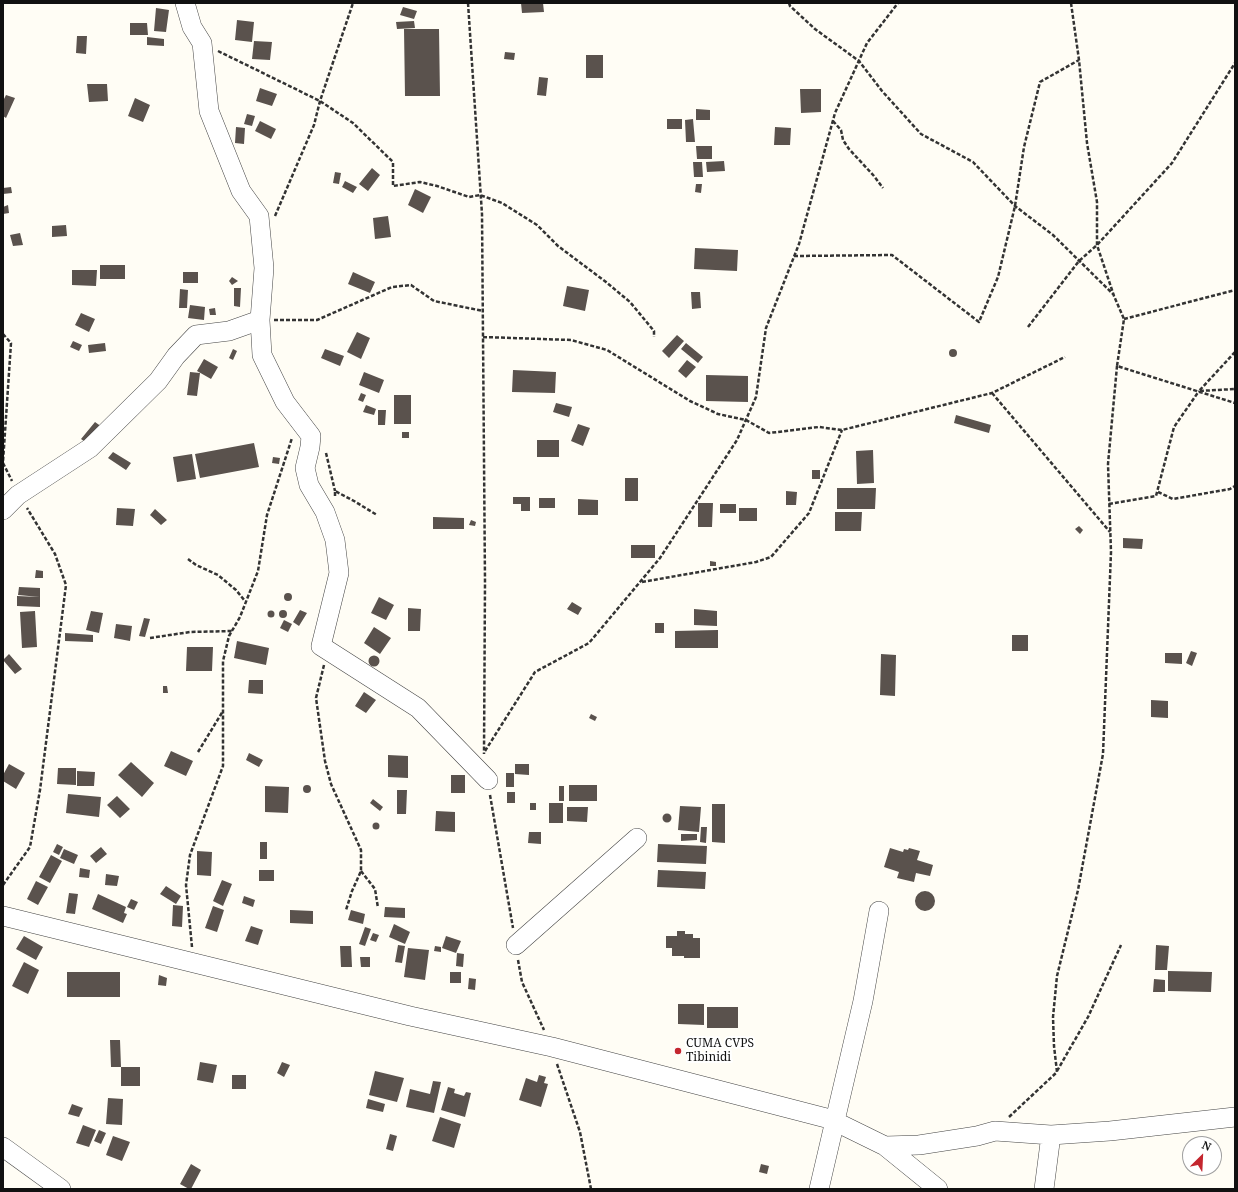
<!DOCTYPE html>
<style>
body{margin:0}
#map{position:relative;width:1238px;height:1192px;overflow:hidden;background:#fffdf5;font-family:"Noto Serif",serif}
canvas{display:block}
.frame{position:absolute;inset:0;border:4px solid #111;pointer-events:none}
.north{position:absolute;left:1182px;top:1136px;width:40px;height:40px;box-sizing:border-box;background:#fff;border:1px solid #a0a0a0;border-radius:50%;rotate:24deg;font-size:11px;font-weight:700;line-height:16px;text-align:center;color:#111}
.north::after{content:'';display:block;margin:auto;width:14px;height:18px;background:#c4262e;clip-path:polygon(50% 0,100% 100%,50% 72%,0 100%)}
</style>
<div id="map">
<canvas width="1238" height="1192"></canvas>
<div class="frame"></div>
<div class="north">N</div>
</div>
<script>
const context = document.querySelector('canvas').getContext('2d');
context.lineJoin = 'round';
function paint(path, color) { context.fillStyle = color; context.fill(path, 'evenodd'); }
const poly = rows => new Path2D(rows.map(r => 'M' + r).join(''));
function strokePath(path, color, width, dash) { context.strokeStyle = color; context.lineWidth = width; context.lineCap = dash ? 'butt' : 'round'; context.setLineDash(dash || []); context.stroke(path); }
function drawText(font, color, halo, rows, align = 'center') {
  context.font = font + ' "Noto Serif",serif'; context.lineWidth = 4; context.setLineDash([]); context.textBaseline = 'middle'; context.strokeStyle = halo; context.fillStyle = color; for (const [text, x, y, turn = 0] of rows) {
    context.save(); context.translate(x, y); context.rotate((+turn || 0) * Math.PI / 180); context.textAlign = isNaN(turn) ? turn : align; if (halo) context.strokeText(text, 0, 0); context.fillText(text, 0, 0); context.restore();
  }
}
const building = poly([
 [521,3,543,3,544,12,522,13],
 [403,7,417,11,414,19,400,15],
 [156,8,169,10,166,32,154,31],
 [237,20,254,22,252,42,235,40],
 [414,21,415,28,397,29,396,22],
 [130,23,147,23,148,35,130,35],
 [404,29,439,29,440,96,405,96],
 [77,36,87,36,86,54,76,53],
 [147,37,164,39,164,46,147,45],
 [254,41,272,42,270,60,252,59],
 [505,52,515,53,514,60,504,59],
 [586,55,603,55,603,78,586,78],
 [539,77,548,78,546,96,537,95],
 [87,84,107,84,108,101,89,102],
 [260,88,277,94,272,106,256,101],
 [800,89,821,89,821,112,801,113],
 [6,95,15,98,6,118,3,116,3,101],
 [135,98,150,105,143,122,128,116],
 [696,109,710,110,710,120,696,120],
 [247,114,255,116,252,126,244,124],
 [667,119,682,119,682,129,667,129],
 [693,119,695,142,686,142,685,120],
 [260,121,276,129,271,139,255,131],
 [236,127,245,128,244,144,235,143],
 [775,127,791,128,790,145,774,145],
 [696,146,712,146,712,159,697,159],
 [724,161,725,171,707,172,706,162],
 [693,162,702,162,703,177,694,177],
 [372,168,380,175,368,191,359,184],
 [335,172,341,173,339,184,333,183],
 [345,181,357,187,353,193,342,187],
 [696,184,702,184,701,193,695,192],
 [11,187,12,193,3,194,3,188],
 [415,189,431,197,423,213,408,205],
 [8,205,9,213,3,214,3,207],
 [388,216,391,237,375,239,373,218],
 [66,225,67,236,52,237,52,226],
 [20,233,23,245,13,246,10,235],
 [695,248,738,250,737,271,694,269],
 [100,265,125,265,125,279,100,279],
 [72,270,97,270,96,286,72,285],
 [183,272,198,272,198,283,183,283],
 [353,272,375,282,370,293,348,284],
 [232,277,238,281,232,285,229,281],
 [567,286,589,290,585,311,563,306],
 [234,288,241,288,240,307,234,306],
 [180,289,188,290,187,308,179,308],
 [691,292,700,292,701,308,692,309],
 [190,305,205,307,204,320,188,318],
 [215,308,216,315,210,315,209,309],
 [81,313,95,319,89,332,75,325],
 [357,332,370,338,361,359,347,352],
 [677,335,684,341,669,358,662,351],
 [73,341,82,345,79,351,70,347],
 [105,343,106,351,89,353,88,345],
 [686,343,703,357,698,363,681,349],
 [233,349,237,351,233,360,229,358],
 [325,349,344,356,340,366,321,358],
 '949 353a4 4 0 1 1 8 0a4 4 0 1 1-8 0Z',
 [204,359,218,367,211,379,197,371],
 [687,360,696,367,686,378,678,371],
 [513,370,556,372,555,393,512,392],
 [190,372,200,373,197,396,187,395],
 [364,372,384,380,379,393,359,385],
 [706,375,748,376,748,402,706,401],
 [361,393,366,395,363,402,358,400],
 [394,395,411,395,411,424,394,424],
 [556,403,572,407,569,417,553,412],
 [366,405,376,409,374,415,363,412],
 [378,410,386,410,385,425,378,425],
 [956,415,991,425,989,433,954,423],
 [95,422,102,427,88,444,81,439],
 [578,424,590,428,583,446,571,441],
 [402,432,409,432,409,438,402,438],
 [537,440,559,440,559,457,537,457],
 [254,443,259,467,200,478,195,454],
 [873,450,874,483,857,484,856,451],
 [113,452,131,463,126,470,108,458],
 [192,454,196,479,177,482,173,457],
 [273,457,280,458,279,464,272,463],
 [812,470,820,470,820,479,812,479],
 [625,478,638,478,638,501,625,501],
 [837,488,876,488,875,509,837,509],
 [786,491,797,492,796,505,786,505],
 [513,497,530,497,530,511,521,511,521,504,513,504],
 [539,498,555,498,555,508,539,508],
 [578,499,598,500,598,515,578,515],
 [698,503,713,503,712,527,698,527],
 [720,504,736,504,736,513,720,513],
 [117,508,135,509,133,526,116,525],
 [739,508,757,508,757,521,739,521],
 [155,509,167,520,161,525,150,515],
 [835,512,862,512,861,531,835,531],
 [433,517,464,518,464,529,433,529],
 [471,520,476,522,475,526,469,525],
 [1079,526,1083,530,1080,534,1075,529],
 [1123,538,1143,539,1142,549,1123,548],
 [631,545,655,545,655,558,631,558],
 [710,561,716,562,716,566,710,566],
 [36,570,43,571,43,578,35,578],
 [19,587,40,588,40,597,18,595],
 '284 597a4 4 0 1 1 8 0a4 4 0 1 1-8 0Z',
 [17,596,40,597,40,607,17,606],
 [379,597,394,605,386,620,371,613],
 [572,602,582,608,578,615,567,609],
 [408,608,421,609,420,631,408,631],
 [694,609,717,611,717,626,694,625],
 [300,610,307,613,299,626,293,622],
 '279 614a4 4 0 1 1 8 0a4 4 0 1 1-8 0Z',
 '267.5 614a3.5 3.5 0 1 1 7 0a3.5 3.5 0 1 1-7 0Z',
 [35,611,37,647,22,648,20,612],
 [91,611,103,613,99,633,86,630],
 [144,618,150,619,145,637,139,636],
 [284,620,292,624,288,632,280,628],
 [655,623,664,623,664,633,655,633],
 [116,624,132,626,130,641,114,638],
 [374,627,391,638,380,654,364,643],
 [718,630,718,648,675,648,675,631],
 [65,633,93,635,93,642,65,641],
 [1012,635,1028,635,1028,651,1012,651],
 [237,641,269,648,266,665,234,658],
 [187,647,213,647,212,671,186,671],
 [1191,651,1197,653,1192,666,1186,663],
 [1165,653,1182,653,1182,664,1165,663],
 [9,654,22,669,15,674,3,660],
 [881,654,896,655,895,696,880,695],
 '368.5 661a5.5 5.5 0 1 1 11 0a5.5 5.5 0 1 1-11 0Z',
 [249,680,263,680,263,694,248,693],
 [163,686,167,686,168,693,163,693],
 [364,692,376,700,366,713,355,706],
 [1151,700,1168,701,1168,718,1151,717],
 [591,714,597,717,595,721,589,718],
 [171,751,193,761,186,776,164,766],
 [249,753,263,760,259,767,246,760],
 [388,755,408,756,408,778,388,777],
 [131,762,154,783,142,797,118,775],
 [9,764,25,773,16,789,3,781,3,775],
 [515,764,529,764,529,775,515,774],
 [58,768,76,768,76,785,57,784],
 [77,771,95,772,94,786,77,786],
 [506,773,514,773,514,787,506,787],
 [451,775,465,775,465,793,451,793],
 [569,785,597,785,597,801,569,801],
 '303 789a4 4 0 1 1 8 0a4 4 0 1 1-8 0Z',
 [265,786,289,787,288,813,265,812],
 [559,786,564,786,564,801,559,801],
 [397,790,407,790,406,814,397,814],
 [507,792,515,792,515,803,507,803],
 [68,794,101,797,99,817,66,813],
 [117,796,130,809,120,818,107,805],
 [373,799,383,807,380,811,370,803],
 [530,803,536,803,536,810,530,810],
 [549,803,563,803,563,823,549,823],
 [712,804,725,804,725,843,712,842],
 [680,806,701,807,699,832,678,830],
 [567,807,588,807,587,822,567,821],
 [436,811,455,812,455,832,435,831],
 '662.5 818a4.5 4.5 0 1 1 9 0a4.5 4.5 0 1 1-9 0Z',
 '372.5 826a3.5 3.5 0 1 1 7 0a3.5 3.5 0 1 1-7 0Z',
 [701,827,707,827,706,843,700,842],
 [529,832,541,832,541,844,528,843],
 [681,834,697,834,697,840,681,841],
 [260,842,267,842,267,859,260,859],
 [57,844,63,847,59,855,53,852],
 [658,844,707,846,706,864,657,862],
 [101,847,107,854,96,863,90,856],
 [890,848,903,852,904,849,908,850,909,848,920,851,917,860,933,865,930,876,916,873,914,882,897,878,899,872,884,867],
 [64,849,78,855,74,864,60,858],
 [197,851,212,852,211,876,197,875],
 [51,855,62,861,50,883,39,877],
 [80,868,90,870,89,878,79,877],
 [259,870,274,870,274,881,259,881],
 [658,870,706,872,705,889,657,887],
 [106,874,119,876,117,886,105,885],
 [222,880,232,884,223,906,213,901],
 [36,881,48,887,38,905,27,899],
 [166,886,181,896,176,904,160,894],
 '915 901a10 10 0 1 1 20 0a10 10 0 1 1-20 0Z',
 [69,893,78,894,75,914,66,913],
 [98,894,126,907,124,913,127,914,123,923,92,909],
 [244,896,255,900,253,907,242,903],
 [131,899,138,902,134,910,127,907],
 [173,905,183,906,182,927,172,926],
 [213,906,224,910,217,932,205,928],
 [385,907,405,908,405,918,384,917],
 [290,910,313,911,313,924,290,923],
 [351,910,365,914,363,924,348,920],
 [394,924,410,932,405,944,389,937],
 [251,926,263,930,258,945,245,941],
 [365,927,371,929,365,946,359,944],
 [677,931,685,931,685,934,693,934,693,938,700,938,700,958,684,958,684,956,672,956,672,948,666,948,666,936,677,936],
 [373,933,379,935,376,942,370,940],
 [24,936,43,947,36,960,16,949],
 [446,936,461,941,456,953,442,948],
 [398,945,405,946,402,963,395,962],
 [1156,945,1169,946,1167,970,1155,970],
 [340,946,351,946,352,967,341,967],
 [435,946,441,947,441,952,434,951],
 [408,948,429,950,425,980,404,977],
 [457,953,464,954,463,967,456,966],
 [360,957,370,957,370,967,361,967],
 [24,962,39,970,28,994,12,986],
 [1168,971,1212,972,1211,992,1168,991],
 [67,972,120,972,120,997,67,997],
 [450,972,461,972,461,983,450,983],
 [159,975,167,978,166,986,158,985],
 [469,978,476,979,475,990,468,989],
 [1154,979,1165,980,1165,992,1153,992],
 [678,1004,704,1004,704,1025,678,1024],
 [707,1007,738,1007,738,1028,707,1028],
 [110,1040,120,1040,121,1067,111,1067],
 [200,1062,217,1065,213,1083,197,1080],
 [282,1062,290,1065,284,1077,277,1073],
 [121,1067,140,1067,140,1086,121,1086],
 [375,1071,404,1078,397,1102,369,1095],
 [232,1075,246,1075,246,1089,232,1089],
 [539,1075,546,1077,544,1083,548,1084,541,1107,519,1100,526,1078,537,1082],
 [433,1081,441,1082,434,1113,406,1107,410,1089,430,1094],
 [448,1087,455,1089,454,1093,464,1096,466,1092,471,1093,465,1117,441,1110],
 [108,1098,123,1099,122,1125,106,1124],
 [368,1099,385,1104,383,1112,366,1108],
 [72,1104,83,1108,79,1117,68,1114],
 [440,1117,461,1124,454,1148,432,1141],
 [83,1125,96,1130,89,1147,76,1143],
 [99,1130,106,1133,101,1144,94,1141],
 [390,1134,397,1136,393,1151,386,1149],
 [113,1136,130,1142,122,1161,106,1155],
 [191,1164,201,1170,191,1189,189,1189,180,1184],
 [761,1164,769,1166,767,1174,759,1172]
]);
const path = poly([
 [468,3,482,214,485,582,484,754],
 [789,3,790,6,815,29,859,61,882,91,921,134,973,162,1015,206,1053,235,1114,295],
 [1071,3,1079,60,1087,143,1097,202,1097,245,1114,296,1124,319,1117,366,1235,403],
 [218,51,320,101,353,123,393,162,393,186,420,182,437,186,469,197,480,195,502,203,537,225,558,246,606,282,630,302,654,331,654,337],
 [833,121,841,130,843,140,849,149,874,176,883,188],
 [275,216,314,125,320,101,353,3],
 [794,256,892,255,979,322,998,277,1015,206,1024,147,1040,82,1079,60],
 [1124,319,1235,290],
 [274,320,317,320,392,287,411,285,434,301,483,311],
 [1028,327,1079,261,1097,245,1172,163,1235,63],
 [3,334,11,343,3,462],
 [483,337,571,340,607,350,690,401,718,414,746,420,769,433,819,427,842,430,992,393,1065,357],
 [1235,352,1199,391,1235,389],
 [992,393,1110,532],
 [326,453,335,491],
 [3,463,12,481],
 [1158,492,1173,499,1230,489,1235,486],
 [335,496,335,491,354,501,377,515],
 [1109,504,1156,496,1174,427,1199,391],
 [188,559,196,565,218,575,236,590,245,601],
 [642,582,756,562,771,557,809,513,842,430],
 [150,638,190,632,232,631],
 [324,665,316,698,325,761,331,784,361,850,361,871,352,891,346,910],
 [485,751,535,672,589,643,660,558,737,440,756,397,766,328,799,244,835,113,867,43,898,3],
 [198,752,223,711],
 [490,795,513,928],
 [361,871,375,889,378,908],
 [3,885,30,847,40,790,66,585,55,554,27,508],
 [192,947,186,885,190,855,223,766,223,661,229,636,240,617,258,571,267,515,292,438],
 [518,960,522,982,544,1030],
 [557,1064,580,1132,591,1189],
 [1057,1071,1088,1017,1121,945],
 [1009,1117,1057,1072,1054,1046,1053,1017,1057,976,1078,890,1103,754,1111,552,1108,464,1117,366]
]);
const minor = poly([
 [185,3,192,27,202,43,209,111,241,191,259,216,264,268,260,320,262,355,285,402,311,436,310,447,305,468,309,485,325,512,335,540,339,573,321,646,418,708,488,780],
 [3,510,18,495,90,448,158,381,176,356,196,335,229,331,260,320],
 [3,916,410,1016,552,1047,830,1119,885,1146,938,1189],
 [516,945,637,838],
 [885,1146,919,1145,977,1136,995,1131,1051,1135,1110,1131,1235,1117],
 [3,1147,61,1189],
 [819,1189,863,1001,879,911],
 [1044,1189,1051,1135]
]);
const markers = [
 [678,1051,4,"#c4262e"]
];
const poiNames = [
 ["CUMA CVPS",686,1044],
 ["Tibinidi",686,1058]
];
paint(building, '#5a524d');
strokePath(minor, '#444', 20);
strokePath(path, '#333', 2.5, [4, 2]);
strokePath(minor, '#fff', 19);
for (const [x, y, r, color] of markers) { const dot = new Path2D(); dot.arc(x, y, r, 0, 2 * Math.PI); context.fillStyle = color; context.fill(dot); strokePath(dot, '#fff', 1.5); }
drawText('12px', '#111', '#fff', poiNames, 'left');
</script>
